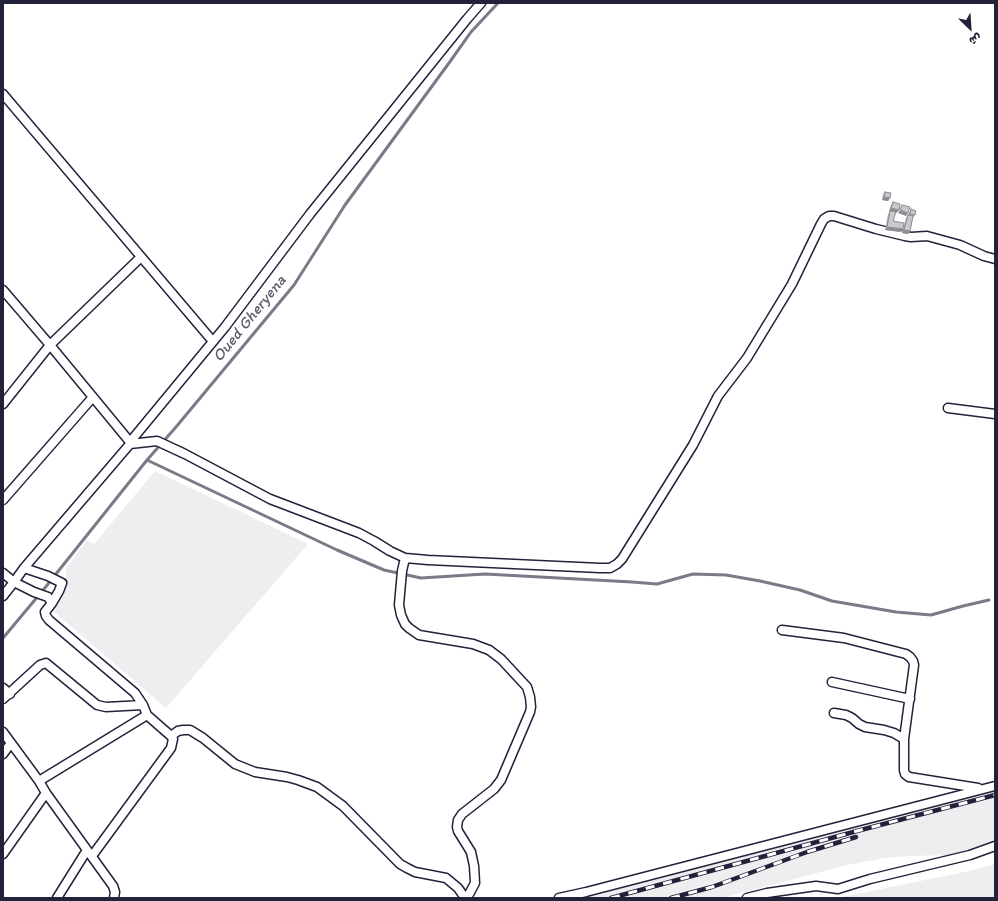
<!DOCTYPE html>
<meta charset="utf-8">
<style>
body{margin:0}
#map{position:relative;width:998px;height:901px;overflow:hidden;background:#fff;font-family:Itim,"Playpen Sans Arabic",sans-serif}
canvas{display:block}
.frame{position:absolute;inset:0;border:4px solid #22223b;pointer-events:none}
.north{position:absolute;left:950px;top:8px;width:40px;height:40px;-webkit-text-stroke:3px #fff;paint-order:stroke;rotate:155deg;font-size:11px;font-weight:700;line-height:16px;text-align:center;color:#22223b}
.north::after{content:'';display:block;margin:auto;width:14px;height:18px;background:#22223b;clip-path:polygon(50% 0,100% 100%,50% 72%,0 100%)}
</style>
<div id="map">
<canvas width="998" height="901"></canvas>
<div class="frame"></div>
<div class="north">ش</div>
</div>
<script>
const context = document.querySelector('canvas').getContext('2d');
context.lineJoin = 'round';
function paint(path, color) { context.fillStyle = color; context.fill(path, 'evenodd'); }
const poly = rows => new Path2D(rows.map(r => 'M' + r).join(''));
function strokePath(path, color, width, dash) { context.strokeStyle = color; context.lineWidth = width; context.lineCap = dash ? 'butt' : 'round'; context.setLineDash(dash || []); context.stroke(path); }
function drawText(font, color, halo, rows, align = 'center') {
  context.font = font + ' Itim,sans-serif'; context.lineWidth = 4; context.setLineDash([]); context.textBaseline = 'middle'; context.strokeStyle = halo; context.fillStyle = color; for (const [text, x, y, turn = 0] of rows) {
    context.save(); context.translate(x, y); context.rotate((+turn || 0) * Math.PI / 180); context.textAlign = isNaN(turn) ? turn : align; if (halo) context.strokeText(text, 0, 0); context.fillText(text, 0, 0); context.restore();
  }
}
const built = poly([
 [155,471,308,544,166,708,52,610,61,599,66,585,66,569,87,540,94,544],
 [995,790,995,843,955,855,909,856,885,858,847,865,722,898,586,898],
 [995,864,995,898,837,898,974,870]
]);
const stream = poly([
 [147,460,337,550,384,570,421,578,485,574,632,582,657,584,693,574,726,575,760,581,800,590,832,601,896,612,931,615,963,606,989,600],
 [3,638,44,589,147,460,176,427,294,285,345,205,449,63,471,32,498,3]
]);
const street = poly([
 [3,94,210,338],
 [3,290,50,345,141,257],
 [3,404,50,345,130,442],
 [948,408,995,414],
 [130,444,157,441,185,454,270,499,359,533,374,541,390,551,405,558,428,560,600,568,610,568,617,564,622,559,693,445,718,396,747,358,792,284,821,224,824,219,829,216,834,216,876,229,905,236,911,237,927,236,960,245,984,256,995,259],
 [3,500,93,397],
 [405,558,402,571,399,605,401,615,405,624,409,628,419,635,473,644,489,650,501,659,527,687,530,697,531,707,530,712,501,780,494,789,462,814,458,820,457,827,458,831,471,852,474,866,475,883,467,898],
 [24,568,48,576,62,583,59,591,52,603],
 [3,573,14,582,34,592,48,597,52,603,45,612,46,616,49,620,135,693,143,705,147,715,39,781],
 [3,596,14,582,24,568,130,444,130,442,225,327,310,214,467,19,481,3],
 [782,630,844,638,906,654,910,657,913,661,914,665,904,739,904,770,905,774,909,777,978,788],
 [832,682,910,699],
 [3,688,10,694],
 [3,699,40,665,46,663,97,705,106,707,143,705],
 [834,713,846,715,852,718,859,724,865,727,884,730,894,733,904,739],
 [3,732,39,781,46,793,3,854],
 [171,736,178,731,183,730,190,730,203,738,235,764,255,772,287,777,298,780,317,787,343,806,400,864,407,868,415,872,446,878,458,888,465,898],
 [3,754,11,743],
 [46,793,113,886,115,892,114,898],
 [92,856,171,748,173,739,171,736,147,715],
 [57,898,87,850],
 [559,898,586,892,995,786],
 [747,898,767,893,816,886,838,889,870,879,970,855,995,846]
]);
const rail = poly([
 [611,898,857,831,995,795],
 [671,898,712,887,807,852,856,837]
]);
const wall = poly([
 [885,192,890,198,888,201,882,200,883,194],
 [893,202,899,210,896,213,895,212,893,221,901,232,885,230,888,214,890,211,889,211,891,205],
 [911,209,915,215,913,218,910,231,908,234,902,233,906,218]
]);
const shadedWall = poly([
 [884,197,890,198,888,201,882,200],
 [891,208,899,210,896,213,889,211],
 [900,210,908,213,906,216,898,213],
 [887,227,903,229,901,232,885,230],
 [904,230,910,231,908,234,902,233]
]);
const building = poly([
 [885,192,891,193,890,198,884,197,885,192],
 [893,202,900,204,899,210,891,208,893,202],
 [902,205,910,207,908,213,900,210,902,205],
 [911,209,916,211,915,215,910,214,911,209],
 [890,211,896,212,893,221,904,223,903,229,887,227,890,211],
 [908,215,913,216,910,231,904,230,908,215]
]);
const waterNames = [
 ["Oued Gheryena",250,319,-51]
];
paint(built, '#eeeef1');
strokePath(stream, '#7a7a88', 3);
strokePath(street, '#22223b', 11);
strokePath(street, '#fff', 8);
strokePath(rail, '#22223b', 4.5);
strokePath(rail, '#fff', 3, [9]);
paint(wall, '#acacb2');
paint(shadedWall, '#8c8c91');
paint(building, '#c8c8cf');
strokePath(building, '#8c8c91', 1);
drawText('italic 16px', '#5c5c6f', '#fff', waterNames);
</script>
